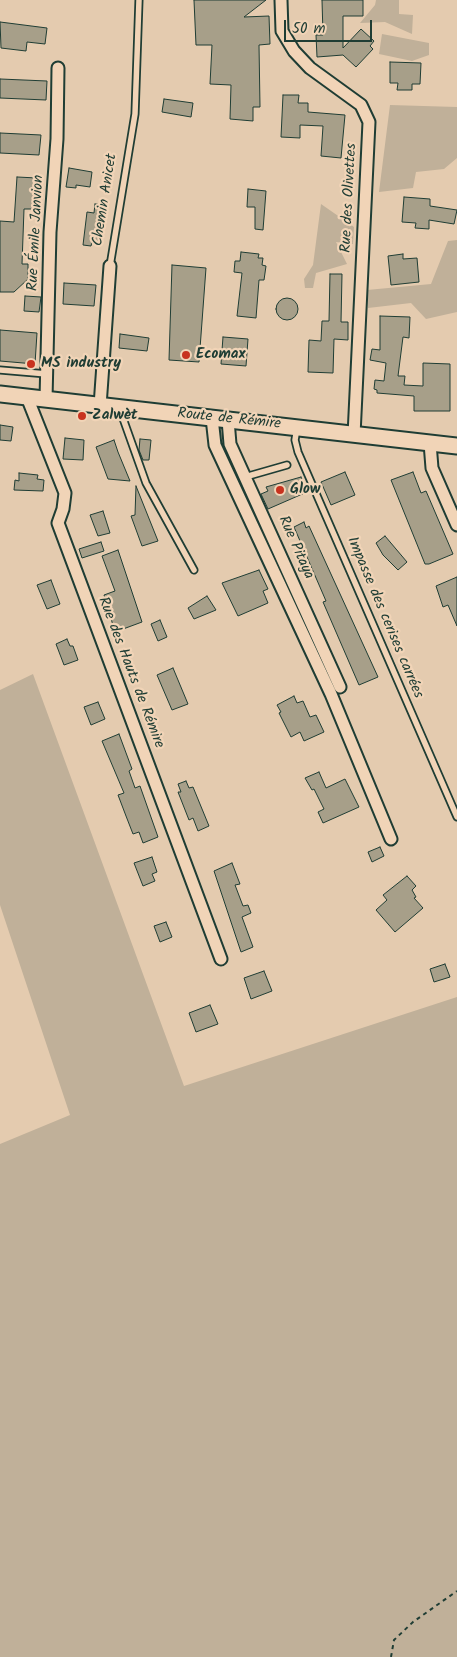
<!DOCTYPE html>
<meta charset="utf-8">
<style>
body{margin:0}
#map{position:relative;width:457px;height:1657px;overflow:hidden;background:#e4cbaf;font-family:Kalam,sans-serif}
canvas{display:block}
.scale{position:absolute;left:284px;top:20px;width:88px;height:22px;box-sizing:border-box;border:2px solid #1f3d34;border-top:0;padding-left:6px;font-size:15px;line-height:18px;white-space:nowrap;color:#1f3d34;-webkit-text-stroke:4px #f1d4b7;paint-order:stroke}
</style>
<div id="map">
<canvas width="457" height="1657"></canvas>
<div class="scale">50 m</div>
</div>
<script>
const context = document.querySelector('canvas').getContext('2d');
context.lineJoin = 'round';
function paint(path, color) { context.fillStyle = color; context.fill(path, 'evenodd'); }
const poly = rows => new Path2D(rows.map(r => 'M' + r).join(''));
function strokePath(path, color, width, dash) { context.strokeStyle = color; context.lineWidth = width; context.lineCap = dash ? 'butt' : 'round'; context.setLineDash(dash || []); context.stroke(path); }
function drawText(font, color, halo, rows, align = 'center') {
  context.font = font + ' Kalam,sans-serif'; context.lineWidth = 4.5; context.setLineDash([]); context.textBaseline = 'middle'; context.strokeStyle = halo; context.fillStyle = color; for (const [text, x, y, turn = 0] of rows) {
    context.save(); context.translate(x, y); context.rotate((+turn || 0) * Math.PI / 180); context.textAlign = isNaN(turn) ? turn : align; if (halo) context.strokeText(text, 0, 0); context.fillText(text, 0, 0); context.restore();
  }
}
const green = poly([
 [376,0,399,0,399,14,413,15,412,34,385,22,360,23,375,5],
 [382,34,429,43,429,55,412,61,379,54],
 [390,105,457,107,457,158,444,169,416,172,413,188,379,192],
 [321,204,354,227,353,244,336,242,347,264,316,273,313,288,305,288,304,279,313,265],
 [457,240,457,312,426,319,411,303,368,308,367,290,431,284,448,241],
 [33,674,184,1086,457,997,457,1657,0,1657,0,1144,70,1115,0,905,0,690]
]);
const building = poly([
 [194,0,266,0,244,17,269,16,270,44,259,45,260,107,253,107,253,121,230,119,231,85,210,84,212,45,196,45,194,0],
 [322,0,363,0,363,16,343,16,343,48,361,29,374,41,370,46,373,49,356,67,343,55,317,57,316,35,323,35,322,0],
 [0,22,47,28,45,44,27,42,26,51,1,48,0,22],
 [390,62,421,63,420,84,412,84,412,90,397,90,398,83,390,83,390,62],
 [0,79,47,81,46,100,0,98,0,79],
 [283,95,299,95,298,103,308,103,308,112,345,115,341,158,321,156,323,126,300,125,300,138,281,137,283,95],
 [164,99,193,103,191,117,162,112,164,99],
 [0,133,41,135,39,155,0,153,0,133],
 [69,168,92,172,90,187,76,185,76,188,66,187,69,168],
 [17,177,37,178,36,209,24,209,22,264,28,264,28,279,14,292,0,292,0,221,14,222,17,177],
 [248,189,266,191,263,230,255,229,255,207,247,207,248,189],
 [404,197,430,199,430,206,457,210,454,224,429,220,429,229,415,228,416,223,402,222,404,197],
 [95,204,105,205,101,244,92,242,91,246,83,245,87,212,94,213,95,204],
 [241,252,259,254,258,258,263,258,262,265,266,266,264,280,259,280,256,318,237,316,242,273,234,272,235,261,240,261,241,252],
 [403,254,403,259,417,258,419,282,391,285,388,256,403,254],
 [172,265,206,268,199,362,169,360,172,265],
 [330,274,342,274,341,322,348,322,348,340,334,339,333,373,308,372,309,340,321,341,322,321,329,321,330,274],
 [64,283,96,285,94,306,63,304,64,283],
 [25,296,41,297,39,312,24,311,25,296],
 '276 309a11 11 0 1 1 22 0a11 11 0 1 1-22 0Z',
 [380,316,410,317,409,338,403,337,398,376,405,376,404,385,423,386,423,363,450,364,450,411,414,411,414,396,377,393,377,390,374,389,375,380,384,381,386,363,370,360,372,349,380,350,380,316],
 [0,330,37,333,35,364,0,361,0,330],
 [120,334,149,338,147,351,119,348,120,334],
 [223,337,248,339,246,366,221,364,223,337],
 [0,425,13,427,11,441,0,440,0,425],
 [65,438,84,440,83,460,63,459,65,438],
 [140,439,151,440,149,460,143,460,139,450,140,439],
 [114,440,118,452,130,481,108,479,96,447,114,440],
 [345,472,355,495,331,505,321,482,345,472],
 [413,472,421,493,426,491,453,554,429,564,425,564,391,480,413,472],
 [19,473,38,475,37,479,44,480,43,491,14,490,15,480,19,481,19,473],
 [301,477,307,492,268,509,261,494,268,491,266,487,301,477],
 [136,486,158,541,142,546,131,516,135,515,136,486],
 [103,511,110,533,98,536,90,515,103,511],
 [304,522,306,528,309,526,378,677,359,685,323,602,326,601,294,527,304,522],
 [385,536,407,562,398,570,383,555,376,543,385,536],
 [101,542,104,551,82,558,79,549,101,542],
 [118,550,142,622,115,632,104,595,115,591,102,556,118,550],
 [259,570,268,589,263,591,268,603,238,616,222,583,259,570],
 [457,577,457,626,448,605,443,607,436,586,457,577],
 [51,580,60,604,47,609,37,585,51,580],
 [207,596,216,610,194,619,188,608,207,596],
 [160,620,167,637,158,641,151,624,160,620],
 [67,639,70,646,73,646,78,660,64,665,56,644,67,639],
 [173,668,188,704,172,710,157,675,173,668],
 [294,696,297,703,303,701,310,717,316,715,324,732,304,741,300,732,291,737,279,713,281,712,277,705,294,696],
 [98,702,105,719,91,725,84,707,98,702],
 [119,734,132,769,129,771,135,788,140,786,158,837,143,843,139,832,133,834,126,816,118,795,124,793,102,741,119,734],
 [319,772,326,788,345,779,359,807,323,823,318,812,324,809,314,789,312,790,305,778,319,772],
 [186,781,189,788,193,787,209,826,198,831,193,818,189,820,178,792,181,792,178,784,186,781],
 [380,847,384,856,372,862,368,852,380,847],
 [152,857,157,872,152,874,155,881,143,886,134,863,152,857],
 [232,863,240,884,235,885,243,906,248,905,251,913,242,917,253,947,241,952,214,871,232,863],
 [407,876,416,886,412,890,416,897,414,898,423,908,395,932,376,910,387,900,383,895,407,876],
 [166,922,172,937,160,942,154,926,166,922],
 [445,964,450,977,434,982,430,969,445,964],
 [264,971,272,991,251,999,244,978,264,971],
 [210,1005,218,1024,196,1032,189,1013,210,1005]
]);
const path = poly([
 [391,1657,394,1640,413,1622,457,1591]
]);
const service = poly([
 [110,266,135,114,139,0],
 [0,370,47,374],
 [120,410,146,483,194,570],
 [297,428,295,440,298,452,457,817],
 [245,477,287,465]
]);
const minor = poly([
 [281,0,282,31,294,51,310,68,361,105,369,122,354,435],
 [27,397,65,493,63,509,58,523,221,959],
 [46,399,50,232,57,139,58,68],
 [100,406,110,266],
 [212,418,215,445,331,694,391,839],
 [228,420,230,444,340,687],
 [430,443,432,468,457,525]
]);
const secondary = poly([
 [0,394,457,446]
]);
const markers = [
 [186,355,5,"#c8321e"],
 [31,364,5,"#c8321e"],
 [82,416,5,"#c8321e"],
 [280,490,5,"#c8321e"]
];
const streetNames = [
 ["Rue des Olivettes",350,198,-87],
 ["Chemin Anicet",106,200,-81],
 ["Rue Émile Janvion",37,233,-87],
 ["Route de Rémire",229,420,6],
 ["Rue Pitaya",295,548,66],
 ["Impasse des cerises carrées",384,618,67],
 ["Rue des Hauts de Rémire",130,673,69]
];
const poiNames = [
 ["Ecomax",196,355],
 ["MS industry",41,364],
 ["Zalwèt",92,416],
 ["Glow",290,490]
];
paint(green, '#c0b099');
paint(building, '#a79f89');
strokePath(building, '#1f3d34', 1);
strokePath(service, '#1f3d34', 9);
strokePath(minor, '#1f3d34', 15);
strokePath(secondary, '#1f3d34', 19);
strokePath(path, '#1f3d34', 2, [4, 4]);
strokePath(service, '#f1d4b7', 5.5);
strokePath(minor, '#f1d4b7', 11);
strokePath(secondary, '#f1d4b7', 15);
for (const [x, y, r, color] of markers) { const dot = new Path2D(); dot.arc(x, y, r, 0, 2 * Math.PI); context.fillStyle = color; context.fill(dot); strokePath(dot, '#f1d4b7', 2); }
drawText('15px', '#1f3d34', '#f1d4b7', streetNames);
drawText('bold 15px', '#1f3d34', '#f1d4b7', poiNames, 'left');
</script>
